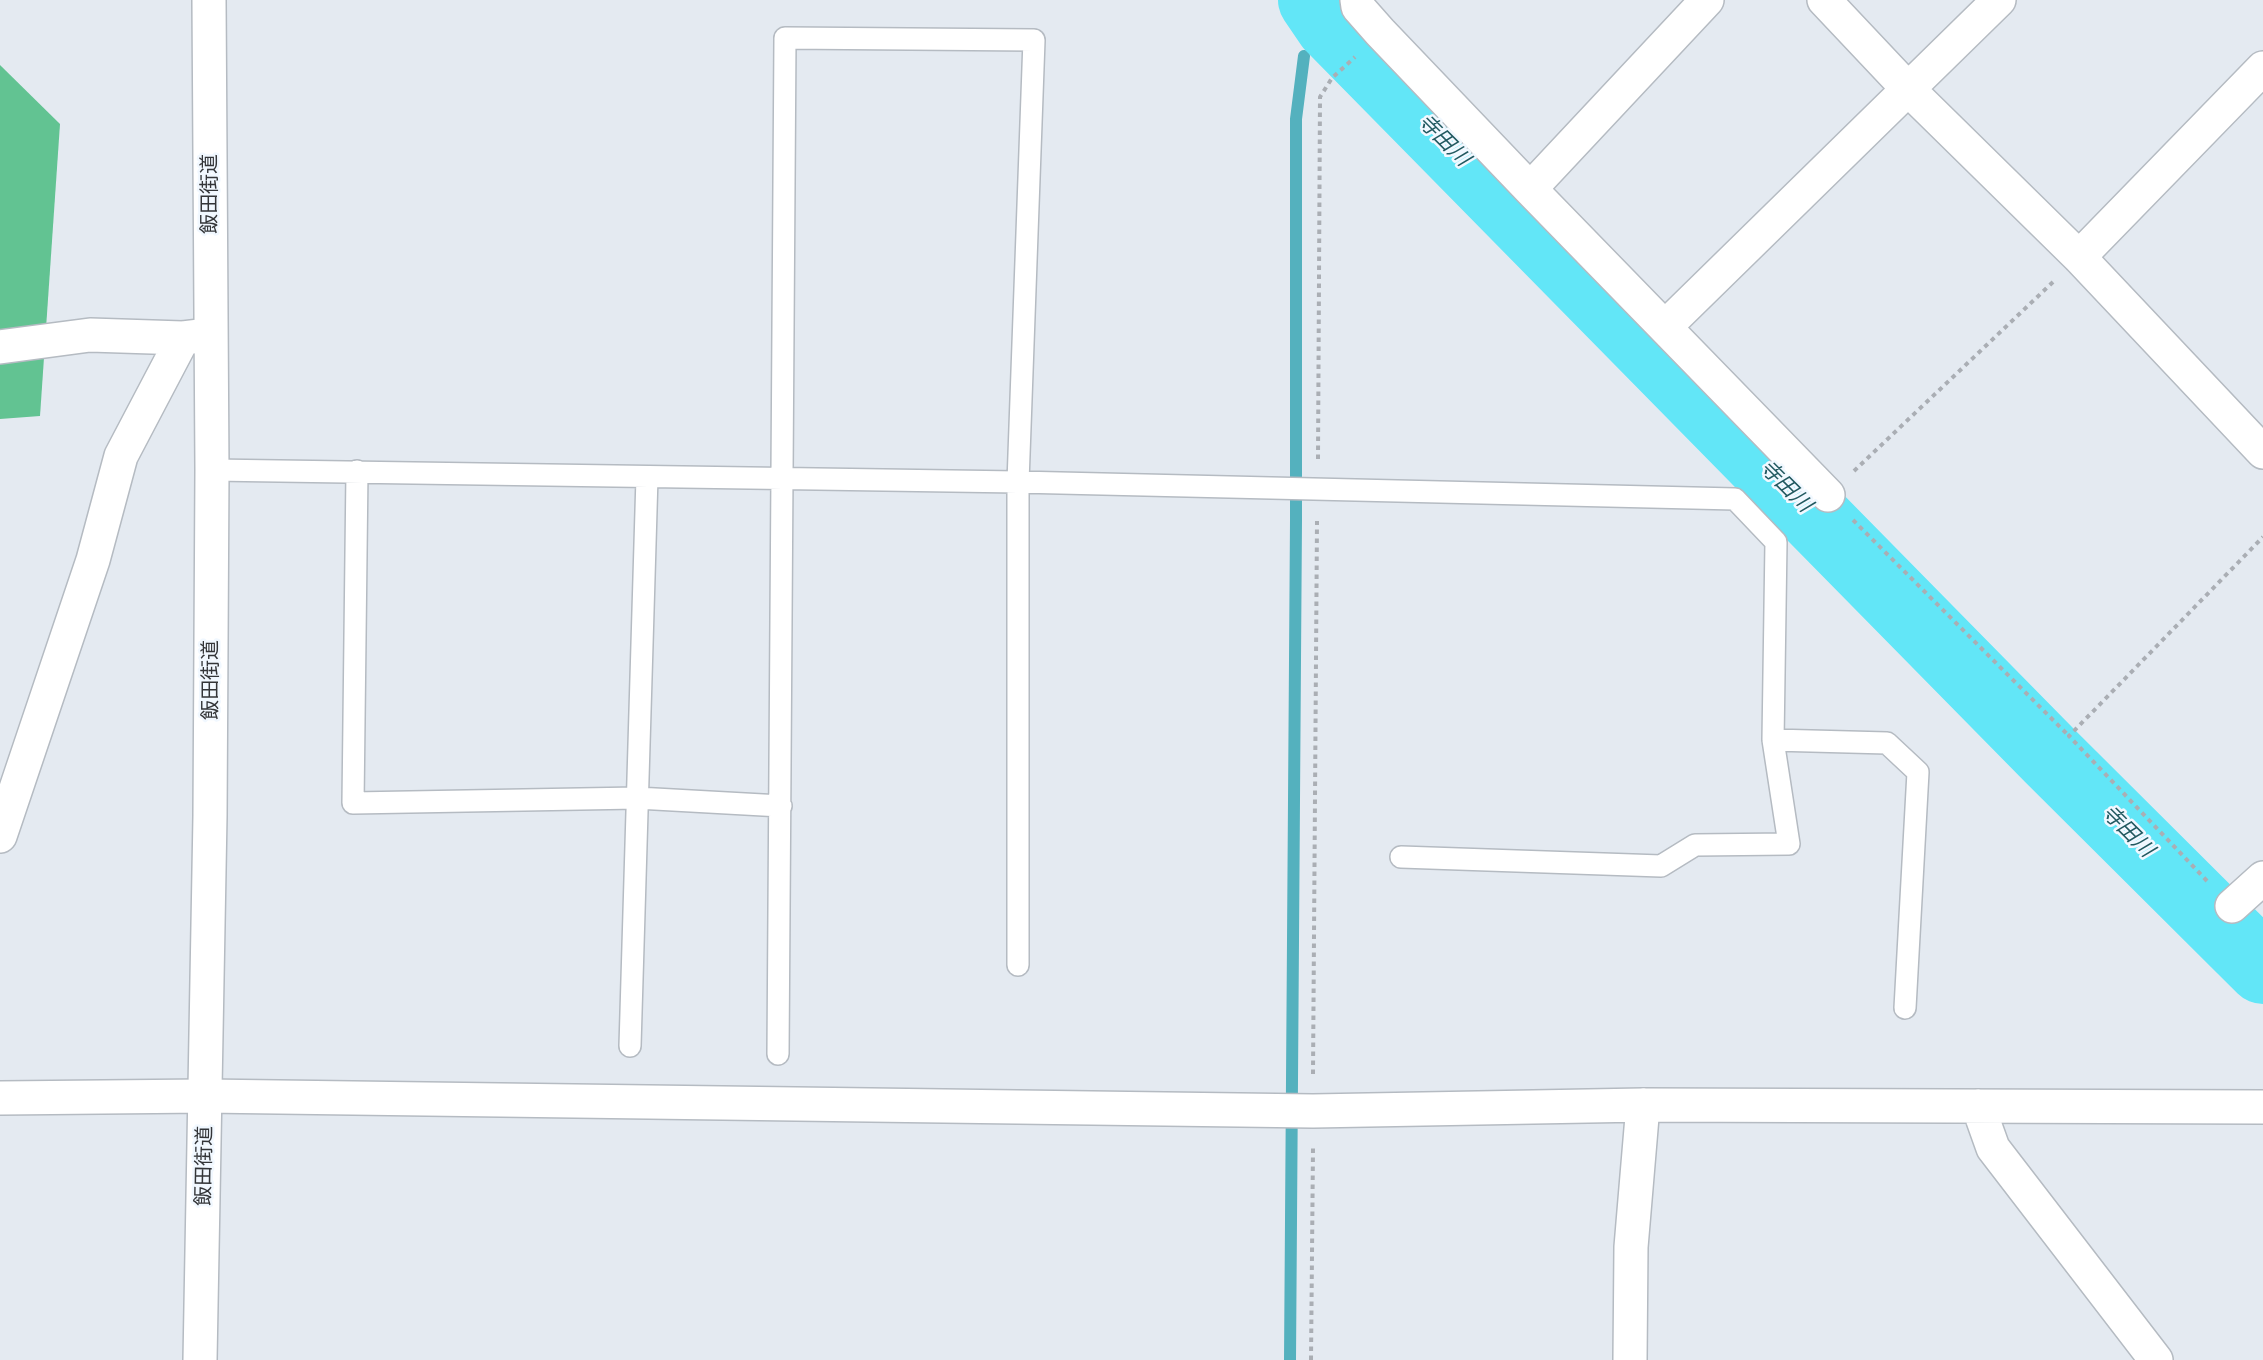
<!DOCTYPE html>
<meta charset="utf-8">
<style>
body{margin:0}
canvas{display:block;background:#e4eaf1}
</style>
<canvas width="2263" height="1360"></canvas>
<script>
const context = document.querySelector('canvas').getContext('2d');
context.lineJoin = 'round';
function paint(path, color) { context.fillStyle = color; context.fill(path, 'evenodd'); }
const poly = rows => new Path2D(rows.map(r => 'M' + r).join(''));
function strokePath(path, color, width, dash) { context.strokeStyle = color; context.lineWidth = width; context.lineCap = dash ? 'butt' : 'round'; context.setLineDash(dash || []); context.stroke(path); }
function drawText(font, color, halo, rows, align = 'center') {
  context.font = font + ' Lato,"Noto Sans JP",sans-serif'; context.lineWidth = 5; context.setLineDash([]); context.textBaseline = 'middle'; context.strokeStyle = halo; context.fillStyle = color; for (const [text, x, y, turn = 0] of rows) {
    context.save(); context.translate(x, y); context.rotate((+turn || 0) * Math.PI / 180); context.textAlign = isNaN(turn) ? turn : align; if (halo) context.strokeText(text, 0, 0); context.fillText(text, 0, 0); context.restore();
  }
}
const forest = poly([
 [0,65,60,124,40,416,0,419]
]);
const stream = poly([
 [1290,1360,1296,520,1296,119,1304,56]
]);
const river = poly([
 [1314,0,1331,25,2052,758,2263,968]
]);
const path = poly([
 [1318,459,1320,97,1332,78,1355,57],
 [1854,471,2053,282],
 [1853,520,2069,736],
 [2207,881,2069,736,2263,537],
 [1313,1074,1317,521],
 [1311,1360,1313,1148]
]);
const service = poly([
 [212,470,1018,482,1735,499,1776,542,1773,740,1887,743,1918,772,1905,1008],
 [357,471,353,803,637,798,781,806],
 [1401,857,1661,866,1695,845,1789,844,1773,740],
 [630,1046,647,477],
 [778,1054,785,38,1034,40,1018,482,1018,965]
]);
const minor = poly([
 [1357,0,1358,7,1380,32,1530,189,1828,495],
 [1824,0,1908,89,2079,257,2263,452],
 [1530,189,1707,0],
 [2079,257,2263,68],
 [1665,327,1999,0],
 [0,347,90,335,183,338,200,336],
 [0,836,93,560,121,456,183,338],
 [2232,906,2263,878],
 [0,1098,205,1096,1313,1111,1643,1105,2263,1107],
 [1978,1106,1993,1148,2156,1360],
 [1630,1360,1631,1247,1643,1105]
]);
const secondary = poly([
 [200,1360,210,816,212,470,209,0]
]);
const streetNames = [
 ["飯田街道",210,194,-90],
 ["飯田街道",211,680,-90],
 ["飯田街道",204,1166,-89]
];
const waterNames = [
 ["寺田川",1444,140,45],
 ["寺田川",1786,486,45],
 ["寺田川",2128,831,45]
];
paint(forest, '#62c392');
strokePath(stream, '#54b1be', 12);
strokePath(river, '#62e6f7', 72);
strokePath(service, '#b5bbc2', 24);
strokePath(minor, '#b5bbc2', 36);
strokePath(secondary, '#b5bbc2', 36);
strokePath(path, '#aaaeb4', 4, [4.5, 4.5]);
strokePath(service, '#fff', 21);
strokePath(minor, '#fff', 33);
strokePath(secondary, '#fff', 33);
drawText('20px', '#333538', '#f1f8ff', streetNames);
drawText('italic 21px', '#215960', '#f1f8ff', waterNames);
</script>
